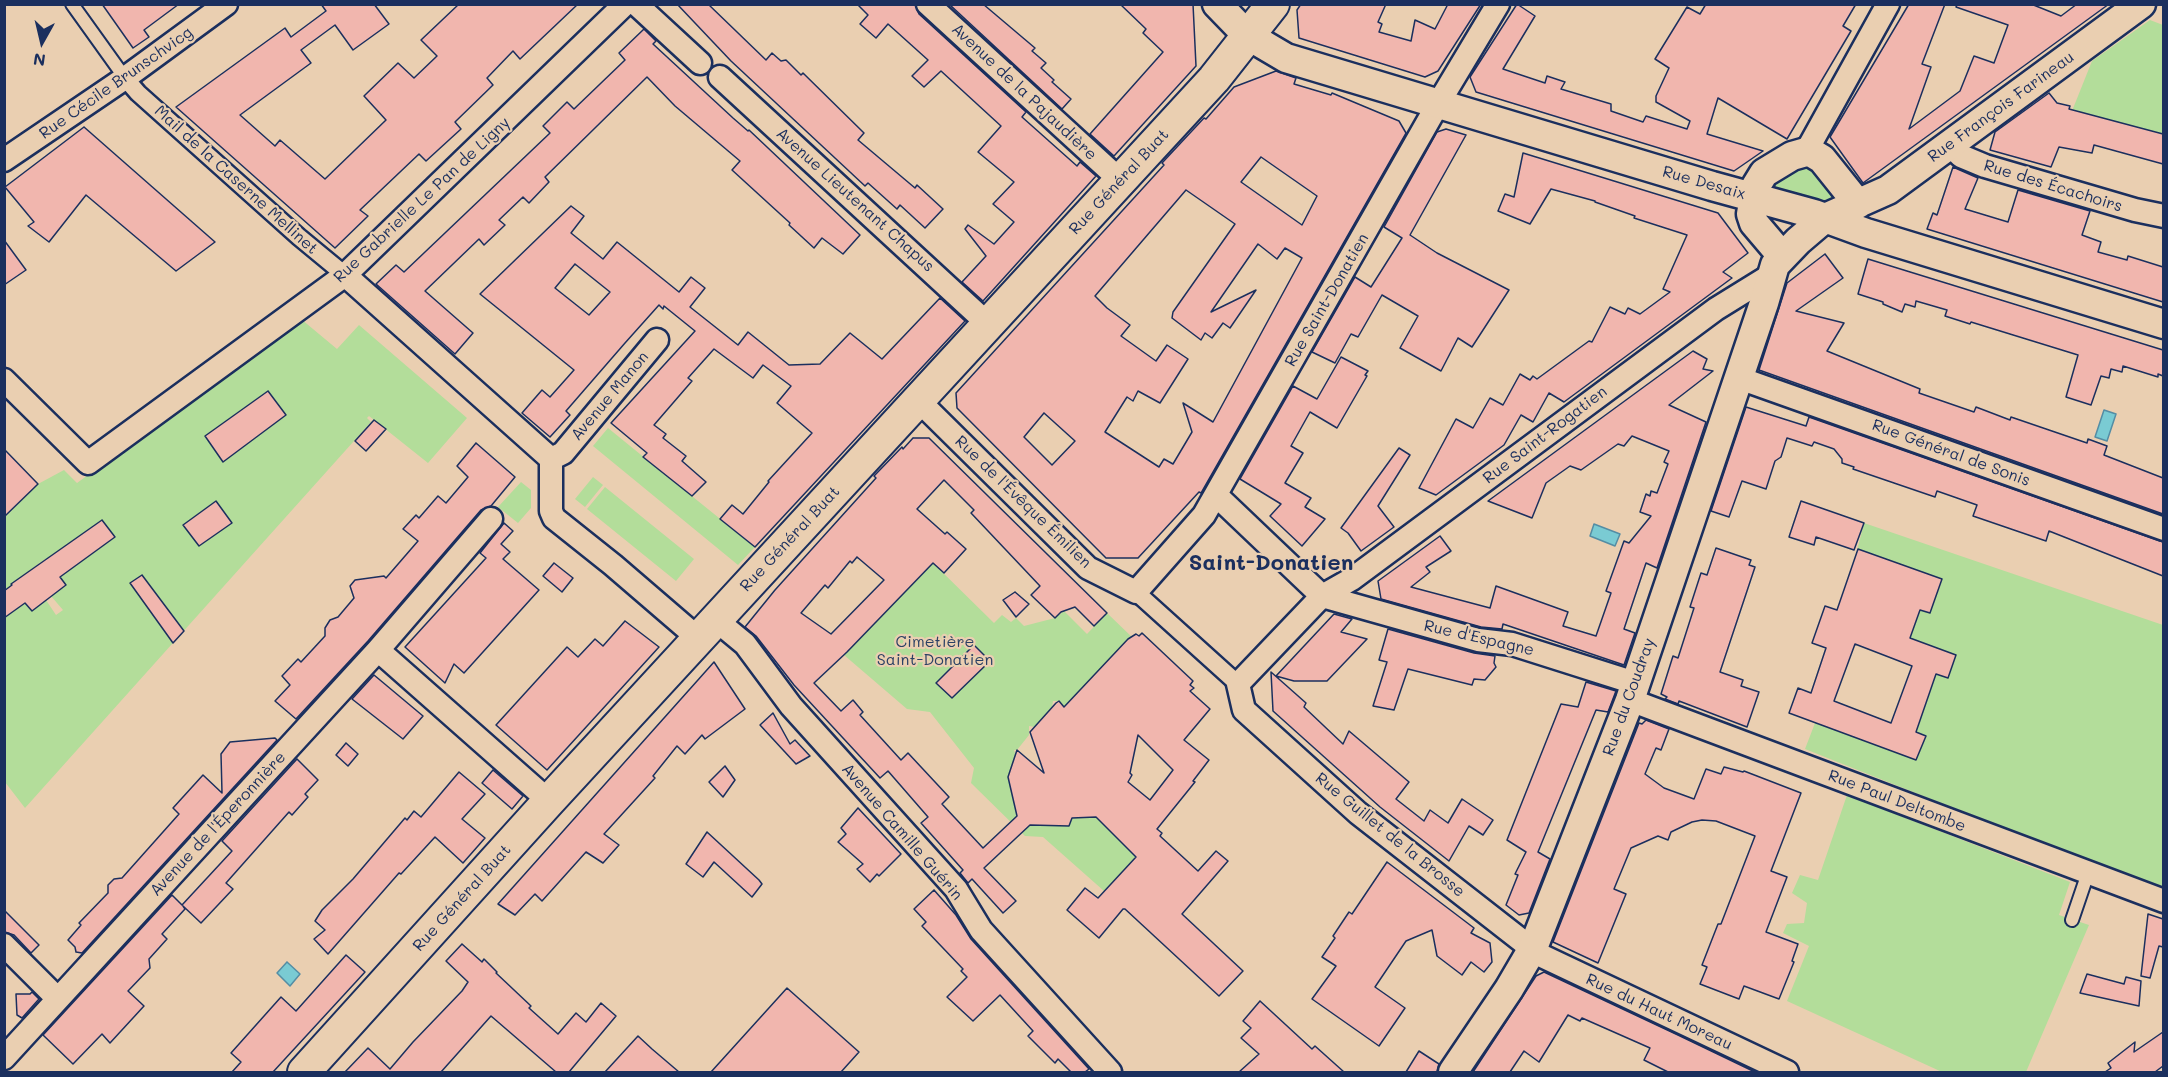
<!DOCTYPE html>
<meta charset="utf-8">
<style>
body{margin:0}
#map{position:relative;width:2168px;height:1077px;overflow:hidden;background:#eacfb1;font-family:Mali,sans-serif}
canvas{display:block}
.frame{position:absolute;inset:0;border:6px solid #1b2f5e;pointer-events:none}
.north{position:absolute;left:12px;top:12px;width:60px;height:60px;-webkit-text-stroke:4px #eacfb1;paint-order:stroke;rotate:188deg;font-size:16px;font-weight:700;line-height:24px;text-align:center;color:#1b2f5e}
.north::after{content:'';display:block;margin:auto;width:21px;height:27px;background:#1b2f5e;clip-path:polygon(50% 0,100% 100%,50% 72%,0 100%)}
</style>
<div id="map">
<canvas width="2168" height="1077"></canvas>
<div class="frame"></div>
<div class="north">N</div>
</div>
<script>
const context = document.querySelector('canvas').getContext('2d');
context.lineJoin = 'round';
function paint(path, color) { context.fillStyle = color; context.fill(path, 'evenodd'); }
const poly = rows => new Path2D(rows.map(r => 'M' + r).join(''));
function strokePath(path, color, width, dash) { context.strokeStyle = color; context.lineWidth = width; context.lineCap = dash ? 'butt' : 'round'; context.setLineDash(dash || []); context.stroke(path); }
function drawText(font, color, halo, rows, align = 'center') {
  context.font = font + ' Mali,sans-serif'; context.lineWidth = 4.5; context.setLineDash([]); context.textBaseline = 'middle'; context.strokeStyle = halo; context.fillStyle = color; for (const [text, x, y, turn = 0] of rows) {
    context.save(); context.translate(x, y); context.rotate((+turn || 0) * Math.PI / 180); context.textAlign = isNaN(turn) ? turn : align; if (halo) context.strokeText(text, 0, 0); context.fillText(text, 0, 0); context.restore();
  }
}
const green = poly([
 [2150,20,2163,25,2163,135,2072,111,2092,61],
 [1811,163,1834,195,1829,199,1820,201,1772,190,1770,187,1775,179],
 [301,319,337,349,359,325,467,418,428,463,369,416,367,418,371,422,25,808,5,782,4,618,25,603,32,611,46,600,56,615,63,610,51,596,66,586,60,577,114,538,100,521,47,560,45,559,12,584,12,585,5,591,5,517,38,484,64,470,77,483],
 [608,428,667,476,755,547,738,565,593,446],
 [593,477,603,485,585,507,575,499],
 [521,482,531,490,531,508,518,523,498,507],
 [605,487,694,559,676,581,587,509],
 [1864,523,2163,625,2163,887,1938,802,1805,749,1815,723,1916,760,1926,736,1916,732,1936,674,1948,678,1955,655,1910,638,1920,610,1930,613,1942,581,1857,551],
 [933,563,994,623,1002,615,1011,622,1016,618,1024,626,1055,618,1064,611,1087,634,1107,613,1134,639,1108,663,1107,662,1105,663,1097,675,1095,674,1093,676,1095,678,1083,687,1084,689,1072,699,1073,700,1064,712,1059,701,1053,701,1052,707,1035,727,1029,726,1029,735,1017,750,1014,750,1016,756,1014,766,1011,766,1012,767,1009,775,1012,776,1012,788,1010,788,1013,794,1012,798,1073,815,1091,811,1139,854,1104,891,1043,837,1025,836,971,783,974,768,930,712,907,709,844,655],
 [1847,795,2070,882,2059,915,2089,925,2026,1072,1942,1072,1787,1001,1809,946,1783,933,1787,924,1804,923,1807,903,1792,893,1800,875,1818,880]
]);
const water = poly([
 [2104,410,2116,414,2107,441,2095,437,2104,410],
 [1594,524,1620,534,1615,546,1590,536,1594,524],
 [287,962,300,974,290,986,277,973,287,962]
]);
const building = poly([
 [102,4,179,4,144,30,149,37,133,48,102,4],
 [321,4,374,4,389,24,353,50,335,25,301,50,311,63,240,115,275,146,280,140,325,179,386,120,364,96,398,63,414,78,437,56,421,40,459,4,578,4,520,59,513,51,487,78,493,85,455,122,461,129,426,161,419,154,360,210,368,216,335,248,176,107,285,28,291,37,326,11,321,4],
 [677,4,708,4,766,60,772,53,781,61,786,60,801,75,803,73,864,133,858,140,915,188,917,185,943,209,925,228,900,205,897,209,868,183,865,186,731,61,677,4],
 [857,4,915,4,919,14,1026,112,1022,117,1077,166,1080,162,1096,176,983,301,962,282,986,256,965,229,968,225,994,244,1014,222,993,204,1014,182,978,152,1001,126,941,71,924,87,912,76,928,60,888,24,876,38,860,24,868,15,857,4],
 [949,4,983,4,1035,48,1032,51,1046,63,1041,68,1054,80,1052,82,1071,99,1062,109,949,4],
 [1120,4,1193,4,1196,66,1114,156,1090,134,1163,52,1143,33,1146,29,1120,4],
 [1301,4,1386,4,1378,22,1382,24,1379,32,1411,41,1415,20,1435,29,1448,4,1481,4,1438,71,1425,77,1299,38,1297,10,1301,4],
 [1517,4,1535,16,1503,69,1545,83,1547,76,1565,82,1561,89,1611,104,1611,111,1643,122,1646,116,1687,129,1690,121,1656,102,1656,96,1669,68,1655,59,1687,7,1700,14,1706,4,1856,4,1843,26,1851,31,1787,139,1718,98,1707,134,1763,151,1734,171,1476,92,1470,77,1517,4],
 [1909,4,1945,4,1922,64,1931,67,1909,129,1960,91,1974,56,1994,63,2008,25,1956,7,1957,4,2031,4,2061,16,2077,4,2109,4,1863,183,1830,137,1909,4],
 [644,29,656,41,653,44,733,118,748,131,749,130,860,235,843,254,822,238,814,248,789,225,790,223,732,170,740,161,675,106,647,77,545,177,549,182,529,203,523,197,499,220,505,225,484,245,479,239,425,291,473,333,455,354,376,284,396,265,404,272,550,133,543,126,567,102,574,109,625,60,619,53,644,29],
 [1276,71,1296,78,1294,84,1331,95,1332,93,1399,121,1406,133,1201,493,1199,492,1138,558,1106,558,957,408,956,393,1164,165,1162,163,1204,118,1206,119,1234,87,1276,71],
 [1261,157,1317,196,1302,225,1241,182,1261,157],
 [1186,190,1235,224,1173,312,1172,318,1201,340,1205,333,1212,338,1223,323,1230,328,1256,290,1211,312,1258,244,1277,259,1285,248,1302,258,1213,422,1183,403,1192,432,1173,464,1164,459,1159,467,1105,432,1127,397,1133,401,1138,391,1160,403,1188,359,1167,345,1156,361,1121,336,1130,325,1107,308,1095,296,1186,190],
 [1044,413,1075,441,1052,465,1024,437,1044,413],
 [2049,93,2057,103,2070,106,2069,109,2163,134,2163,164,2094,145,2092,153,2059,147,2051,167,1990,150,1995,132,2049,93],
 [84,127,215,242,176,271,86,195,49,242,28,226,34,222,5,187,84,127],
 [1446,129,1466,135,1410,235,1437,253,1509,290,1472,347,1458,338,1441,371,1400,348,1418,316,1382,295,1358,337,1351,334,1335,363,1312,352,1355,277,1371,287,1402,238,1384,227,1437,132,1446,129],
 [1523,153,1718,213,1748,253,1723,272,1732,278,1564,402,1549,393,1533,422,1521,415,1504,445,1436,495,1419,488,1456,419,1473,428,1490,398,1503,405,1520,374,1530,380,1533,376,1537,379,1589,341,1592,342,1610,307,1625,314,1628,308,1640,314,1670,292,1663,289,1687,235,1634,218,1635,216,1595,202,1595,201,1551,189,1530,224,1498,211,1505,194,1514,197,1523,153],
 [1953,167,1978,178,1965,209,2008,222,2018,190,2090,211,2082,235,2101,242,2098,252,2127,260,2128,256,2163,267,2163,302,1927,229,1933,213,1937,215,1953,167],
 [571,206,584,216,571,233,603,259,617,242,679,292,691,277,705,288,690,307,738,345,748,332,789,365,820,364,850,333,882,359,940,298,965,321,755,547,720,519,732,505,743,514,769,482,768,481,812,433,777,403,791,386,763,365,753,378,714,349,688,378,692,381,654,425,666,434,663,438,686,456,682,461,706,482,692,496,643,457,647,453,611,423,695,331,664,306,663,309,659,305,625,343,566,411,570,415,550,437,522,413,542,390,550,397,574,370,480,294,571,206],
 [575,264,610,292,589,315,555,288,575,264],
 [4,240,26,270,4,285,4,240],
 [1825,254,1843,278,1796,311,1844,323,1827,351,1920,389,1919,393,1974,412,1976,407,2010,420,2011,417,2087,443,2088,439,2107,446,2104,455,2163,478,2163,514,1759,370,1787,283,1825,254],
 [1868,259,2163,350,2163,376,2158,374,2158,377,2123,366,2122,372,2111,369,2109,378,2101,376,2091,405,2066,397,2078,355,1971,322,1970,324,1945,316,1947,310,1916,301,1915,307,1905,304,1902,312,1883,304,1883,302,1858,294,1868,259],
 [1693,351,1707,359,1703,369,1713,371,1669,405,1706,422,1657,568,1646,563,1624,629,1635,633,1624,665,1503,624,1502,629,1481,627,1381,599,1378,581,1440,536,1451,551,1426,567,1430,572,1411,587,1490,608,1496,586,1568,612,1563,626,1596,636,1611,593,1606,591,1624,541,1629,543,1651,516,1640,512,1646,494,1650,496,1651,491,1657,493,1668,464,1664,462,1669,451,1632,436,1624,446,1618,444,1581,470,1570,466,1546,483,1532,518,1488,501,1693,351],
 [1341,357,1368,371,1365,375,1367,376,1337,428,1310,412,1291,446,1303,453,1285,483,1311,498,1305,507,1325,519,1302,546,1270,516,1281,504,1240,479,1293,386,1317,399,1341,357],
 [268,391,286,415,223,462,205,436,268,391],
 [1746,407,1806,426,1809,417,2163,542,2163,576,2049,531,2046,541,1973,516,1977,505,1937,491,1935,497,1853,469,1854,467,1842,463,1842,459,1834,449,1814,442,1812,446,1787,438,1781,457,1775,461,1766,489,1742,481,1729,517,1711,511,1746,407],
 [374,420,386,429,366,451,355,441,374,420],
 [913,438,929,438,1107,613,1094,626,1075,607,1061,612,1055,618,1031,595,1040,586,971,513,974,510,944,480,917,509,945,534,947,532,966,549,944,573,933,563,847,652,814,683,841,711,853,700,863,712,860,715,901,760,908,753,949,797,942,804,983,848,1017,816,1008,777,1017,750,1044,773,1030,732,1056,703,1059,701,1064,707,1128,639,1136,634,1139,636,1142,633,1193,681,1190,685,1194,688,1190,691,1210,709,1184,740,1209,760,1193,781,1195,782,1157,829,1162,833,1160,836,1198,871,1216,851,1228,861,1182,914,1243,971,1219,996,1125,909,1123,909,1099,938,1067,910,1085,888,1098,898,1136,857,1096,817,1072,818,1069,826,1030,825,984,868,1016,901,1003,913,972,879,968,883,960,873,963,870,921,823,928,817,888,771,880,778,794,685,756,636,745,627,775,590,876,478,874,476,902,447,903,449,913,438],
 [857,557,884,580,831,634,801,613,825,585,828,588,850,561,852,563,857,557],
 [1138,735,1173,770,1150,800,1128,782,1132,775,1130,773,1138,735],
 [476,443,515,477,491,506,481,510,368,641,296,719,275,701,290,685,282,676,298,659,301,662,325,636,325,628,330,620,338,617,354,598,350,586,355,580,384,576,386,578,418,541,403,529,416,515,419,518,438,496,446,503,468,477,457,466,476,443],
 [1399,448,1410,455,1378,506,1394,527,1361,551,1348,533,1341,528,1399,448],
 [4,449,38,484,4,517,4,449],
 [216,501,232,523,199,546,183,525,216,501],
 [1801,501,1864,523,1854,550,1816,537,1814,545,1789,537,1801,501],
 [102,520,115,537,60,577,66,585,32,611,25,603,4,618,4,591,12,585,11,584,102,520],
 [504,523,513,531,501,544,510,552,503,559,539,590,464,673,454,664,445,683,405,647,486,558,480,553,504,523],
 [1716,548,1751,560,1749,565,1755,567,1720,672,1743,680,1741,686,1759,692,1747,727,1679,701,1678,704,1665,699,1667,697,1661,694,1673,656,1678,658,1694,608,1690,607,1701,573,1707,575,1716,548],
 [1858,549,1942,579,1930,613,1920,610,1910,638,1956,655,1948,678,1936,674,1916,732,1926,736,1916,760,1789,713,1798,688,1811,693,1826,648,1812,643,1825,606,1837,610,1858,549],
 [1855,644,1912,666,1891,723,1834,701,1855,644],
 [554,563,573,578,562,592,543,576,554,563],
 [142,575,184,631,173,643,130,583,142,575],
 [1015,592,1029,604,1016,617,1003,600,1015,592],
 [1334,614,1352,619,1341,632,1367,639,1327,681,1294,681,1276,676,1334,614],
 [625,621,659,647,547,770,496,725,567,647,578,657,595,639,603,646,625,621],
 [1388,629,1474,653,1495,656,1494,663,1496,667,1485,680,1474,679,1472,685,1408,669,1394,710,1373,706,1387,662,1379,660,1388,629],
 [974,645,990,661,952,698,936,683,974,645],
 [714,662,745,709,705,739,702,735,685,754,677,746,653,776,655,778,604,834,619,845,603,863,586,852,542,901,535,894,515,915,498,904,714,662],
 [1271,672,1306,703,1304,707,1343,744,1349,731,1409,782,1396,799,1424,821,1430,810,1448,823,1462,799,1493,820,1483,835,1469,826,1449,861,1380,807,1273,711,1271,672],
 [374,675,423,716,403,739,352,699,374,675],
 [1586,682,1616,691,1608,712,1596,710,1538,852,1550,859,1529,913,1519,915,1506,905,1518,875,1515,874,1526,852,1507,840,1561,704,1578,707,1586,682],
 [773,713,790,744,795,740,810,756,796,764,760,725,773,713],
 [1646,720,1669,729,1661,750,1656,748,1645,774,1664,788,1694,799,1706,769,1721,774,1724,767,1743,772,1744,771,1801,793,1771,871,1787,877,1766,932,1798,944,1792,961,1794,962,1779,999,1744,986,1739,999,1700,984,1707,967,1702,965,1718,924,1721,924,1755,836,1716,821,1702,820,1692,822,1671,832,1668,840,1658,836,1631,848,1614,889,1626,894,1598,963,1553,942,1639,723,1642,724,1646,720],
 [275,738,277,740,82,953,76,952,75,947,68,940,81,925,79,923,108,893,108,885,114,879,122,878,179,814,173,808,203,775,222,793,221,754,230,742,275,738],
 [346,743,358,754,348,766,336,755,346,743],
 [297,759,318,780,305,794,308,797,292,815,289,812,226,883,233,889,201,923,183,906,185,909,162,934,167,939,149,959,150,968,128,991,144,1006,110,1043,102,1034,73,1064,43,1035,172,895,182,905,232,851,222,841,297,759],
 [725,766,735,780,723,797,709,782,725,766],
 [493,770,523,796,512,809,482,783,493,770],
 [459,772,485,794,462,819,485,838,463,863,435,837,401,874,399,873,328,954,314,939,325,930,315,921,322,910,353,879,405,818,407,820,414,811,421,817,459,772],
 [858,808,901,854,879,876,877,874,870,882,857,869,863,864,838,842,846,834,841,828,858,808],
 [707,832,759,880,762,884,752,897,714,862,703,877,686,864,707,832],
 [1387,862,1474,928,1471,933,1490,943,1492,962,1484,972,1471,962,1462,975,1437,956,1432,930,1406,941,1375,987,1405,1008,1379,1046,1312,999,1336,966,1322,957,1335,938,1333,936,1349,912,1352,914,1387,862],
 [934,890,956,915,971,939,1089,1069,1085,1072,1071,1072,1058,1059,1055,1063,1028,1036,1033,1031,1000,995,973,1021,947,997,967,977,961,971,963,969,922,926,926,922,914,909,934,890],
 [4,910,39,945,31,953,14,935,4,932,4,910],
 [2148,914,2163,919,2163,947,2159,946,2150,978,2141,976,2148,914],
 [462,944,482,962,484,959,497,972,496,973,531,1006,529,1008,558,1034,576,1013,586,1022,601,1003,616,1016,569,1072,556,1072,491,1016,441,1072,345,1072,368,1048,390,1069,413,1042,462,991,468,982,446,961,462,944],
 [346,955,365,972,273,1072,232,1072,241,1062,231,1053,281,997,296,1011,346,955],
 [1544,972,1678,1035,1755,1072,1668,1072,1644,1060,1650,1048,1582,1018,1580,1021,1568,1015,1539,1062,1524,1051,1510,1072,1473,1072,1536,976,1544,972],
 [2087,974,2124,984,2126,977,2141,981,2139,1006,2080,993,2087,974],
 [787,988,859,1052,841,1072,711,1072,787,988],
 [32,992,39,999,22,1018,17,1015,16,994,30,994,32,992],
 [1260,1001,1312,1049,1315,1046,1344,1072,1239,1072,1259,1054,1241,1038,1251,1028,1243,1021,1260,1001],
 [2163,1032,2163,1066,2155,1072,2105,1072,2111,1068,2108,1063,2135,1042,2134,1052,2163,1032],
 [638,1036,652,1049,679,1072,605,1072,638,1036],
 [1419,1051,1439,1064,1437,1072,1406,1072,1419,1051]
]);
const service = poly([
 [72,4,125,78],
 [2072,920,2088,873]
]);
const pedestrian = poly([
 [125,78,138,93,299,237,345,275],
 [1136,592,1238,684]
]);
const minor = poly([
 [636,4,700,63],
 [928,4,1120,180],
 [720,77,988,324],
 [1949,144,1961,156,1985,166,2135,210,2164,216],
 [1806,152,1888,4],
 [4,160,125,78,226,4],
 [345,275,551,459],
 [1771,275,1716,309,1352,579,1322,596,1238,684,1244,710,1358,813,1540,955,1787,1072],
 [1739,378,2164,529],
 [4,380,88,463,345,275,625,4],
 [918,400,1088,568,1136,592,1204,515,1438,104,1498,4],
 [551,459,551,511,554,518,613,565,699,639],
 [551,459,563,453,657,340],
 [1216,495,1322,596,1478,640,1512,644,1635,683],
 [716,620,745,644,791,706,956,889,981,930,1110,1072],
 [378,650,549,801],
 [1630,700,2164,901],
 [4,945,58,999],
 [4,1058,378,650,491,519]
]);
const tertiary = poly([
 [1217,4,1247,35,1286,58,1712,186,1814,214,1866,233,2164,324],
 [1782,256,1754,223,1751,214,1756,186,1764,173,1792,156,1806,152,1812,153,1822,159,1858,204],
 [1453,1072,1509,989,1533,948,1630,700,1764,303,1775,265,1798,241,1825,218,1888,190,2141,4]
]);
const secondary = poly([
 [304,1072,549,801,1214,79,1273,4]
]);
const streetNames = [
 ["Rue Cécile Brunschvicg",116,83,-35],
 ["Avenue de la Pajaudière",1024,92,43],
 ["Rue François Farineau",2001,107,-36],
 ["Mail de la Caserne Mellinet",236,180,42],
 ["Rue Général Buat",1119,182,-47],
 ["Rue Desaix",1704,183,16],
 ["Rue des Écachoirs",2053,186,17],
 ["Rue Gabrielle Le Pan de Ligny",422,200,-43],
 ["Avenue Lieutenant Chapus",855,200,42],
 ["Rue Saint-Donatien",1327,300,-60],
 ["Avenue Manon",610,396,-50],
 ["Rue Saint-Rogatien",1545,435,-37],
 ["Rue Général de Sonis",1951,453,20],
 ["Rue de l'Évêque Émilien",1023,502,44],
 ["Rue Général Buat",790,539,-47],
 ["Rue d'Espagne",1479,638,13],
 ["Rue du Coudray",1629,697,-70],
 ["Rue Paul Deltombe",1897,801,21],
 ["Avenue de l'Éperonnière",218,824,-47],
 ["Avenue Camille Guérin",902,832,49],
 ["Rue Guillet de la Brosse",1390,835,39],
 ["Rue Général Buat",462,898,-48],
 ["Rue du Haut Moreau",1659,1012,25]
];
const parkNames = [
 ["Cimetière",935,642],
 ["Saint-Donatien",935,660]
];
const districtNames = [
 ["Saint-Donatien",1271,563]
];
paint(green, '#b3dd9a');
paint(water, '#7acbd3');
strokePath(water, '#548da4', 1.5);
paint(building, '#f1b6ae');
strokePath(building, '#1b2f5e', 1.5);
strokePath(service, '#1b2f5e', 16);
strokePath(pedestrian, '#1b2f5e', 21);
strokePath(minor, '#1b2f5e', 27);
strokePath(tertiary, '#1b2f5e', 33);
strokePath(secondary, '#1b2f5e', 36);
strokePath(service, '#eacfb1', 12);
strokePath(pedestrian, '#eacfb1', 16);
strokePath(minor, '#eacfb1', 22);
strokePath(tertiary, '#eacfb1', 28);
strokePath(secondary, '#eacfb1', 32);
drawText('16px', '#1b2f5e', '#eacfb1', streetNames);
drawText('16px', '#2a4064', '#eacfb1', parkNames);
drawText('bold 22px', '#1b2f5e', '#eacfb1', districtNames);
</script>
